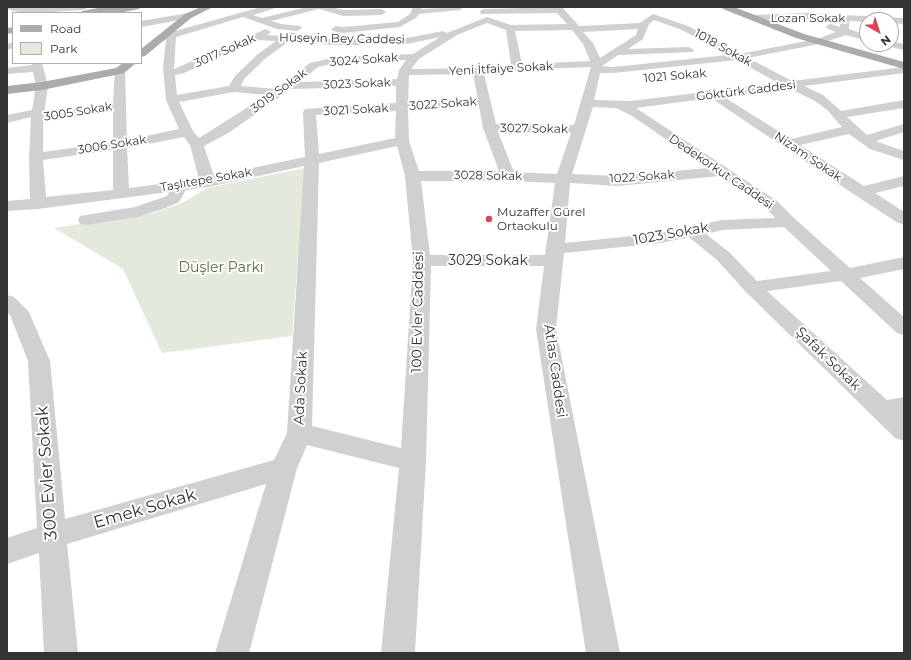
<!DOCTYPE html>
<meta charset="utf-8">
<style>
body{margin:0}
#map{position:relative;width:911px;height:660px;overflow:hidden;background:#fff;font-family:Montserrat,sans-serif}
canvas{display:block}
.frame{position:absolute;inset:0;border:8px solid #333;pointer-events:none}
.legend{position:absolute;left:12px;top:12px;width:130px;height:52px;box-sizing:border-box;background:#fff;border:1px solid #adadad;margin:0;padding:5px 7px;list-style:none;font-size:12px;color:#333}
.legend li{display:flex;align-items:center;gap:8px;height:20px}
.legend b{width:20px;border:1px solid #adadad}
.north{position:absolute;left:859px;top:12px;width:40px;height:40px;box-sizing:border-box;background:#fff;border:1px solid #adadad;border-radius:50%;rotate:141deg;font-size:11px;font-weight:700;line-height:16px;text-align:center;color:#333}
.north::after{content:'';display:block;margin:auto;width:14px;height:18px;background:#d9455a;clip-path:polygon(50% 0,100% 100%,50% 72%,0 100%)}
</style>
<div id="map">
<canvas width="911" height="660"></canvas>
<div class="frame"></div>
<ul class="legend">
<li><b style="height:5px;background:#ababab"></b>Road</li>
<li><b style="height:11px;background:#e4e9dd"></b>Park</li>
</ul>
<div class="north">N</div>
</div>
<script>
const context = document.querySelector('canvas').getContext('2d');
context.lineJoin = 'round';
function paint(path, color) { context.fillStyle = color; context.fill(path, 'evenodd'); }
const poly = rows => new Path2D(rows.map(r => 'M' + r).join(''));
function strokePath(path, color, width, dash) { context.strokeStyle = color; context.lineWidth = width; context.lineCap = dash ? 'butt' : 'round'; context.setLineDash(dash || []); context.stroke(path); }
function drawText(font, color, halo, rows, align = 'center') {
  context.font = font + ' Montserrat,sans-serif'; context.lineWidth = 4; context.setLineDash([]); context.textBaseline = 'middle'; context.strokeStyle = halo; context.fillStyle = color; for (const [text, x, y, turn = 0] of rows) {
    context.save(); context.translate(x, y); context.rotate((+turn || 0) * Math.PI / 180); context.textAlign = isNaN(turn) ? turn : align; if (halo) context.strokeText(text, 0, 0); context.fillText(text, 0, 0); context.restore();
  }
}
const green = poly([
 [305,168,292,336,162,353,123,269,54,228,154,213,184,202,207,188]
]);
const minor = poly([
 [7,7,25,8,88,7,84,10,34,13,23,13,7,9,7,7],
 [261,7,274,7,273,9,253,15,262,18,307,7,331,7,343,10,382,9,386,12,382,15,343,16,319,9,271,21,281,24,300,26,302,28,297,31,277,29,243,17,176,37,174,69,266,29,271,32,267,35,284,36,289,34,294,37,330,39,375,39,407,38,443,31,447,33,487,17,511,25,567,24,557,13,481,14,480,12,481,10,484,9,562,7,579,26,640,23,653,14,688,26,740,54,817,39,836,32,828,29,826,27,828,25,831,24,840,27,840,20,805,19,752,20,751,18,755,15,805,13,904,18,904,24,891,23,891,20,867,20,867,22,849,21,849,29,867,35,867,41,846,35,819,44,748,58,792,81,904,67,904,73,804,86,823,95,841,111,904,100,904,108,847,117,867,135,904,124,904,132,876,141,904,151,904,160,870,149,849,134,800,145,864,186,904,176,904,186,875,193,904,212,904,224,898,223,855,195,711,98,636,108,777,201,794,218,850,268,904,257,904,269,860,278,904,317,904,335,897,333,841,281,767,291,887,400,904,397,904,415,903,415,904,416,904,441,895,438,745,291,717,260,689,237,661,243,564,253,556,329,620,653,586,653,536,329,544,266,431,266,426,461,415,653,381,653,399,468,307,445,297,468,249,653,215,653,266,484,67,544,78,653,44,653,39,553,7,564,7,538,37,528,28,361,10,315,7,312,7,295,14,297,29,312,50,361,65,519,274,460,287,433,304,166,208,187,186,190,179,202,163,209,137,217,86,225,80,224,78,220,80,216,135,207,167,196,169,192,38,209,7,211,7,201,30,199,29,157,31,117,7,123,7,115,32,110,36,86,33,72,7,74,7,68,32,65,32,63,42,63,48,86,44,114,113,102,115,71,116,69,124,69,125,71,127,140,179,129,166,100,163,67,166,40,162,41,157,38,159,36,168,33,261,7],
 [654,20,682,30,728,55,613,67,602,66,618,55,693,52,694,50,689,47,628,49,643,39,649,24,654,20],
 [487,23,506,30,511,65,478,68,411,69,419,59,457,35,487,23],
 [638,29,636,35,600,58,593,43,583,32,638,29],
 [572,30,583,44,590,61,522,64,515,31,572,30],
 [440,37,413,54,336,57,310,63,276,89,241,86,244,79,266,58,288,42,330,45,375,45,407,44,440,37],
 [255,40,276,41,258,54,235,76,229,86,177,95,175,75,184,73,255,40],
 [406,60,399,70,397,79,300,82,318,67,336,63,406,60],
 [737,60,778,83,631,101,594,100,600,73,613,73,737,60],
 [591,67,574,125,496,124,484,74,538,69,591,67],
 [473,74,478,99,408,103,409,75,473,74],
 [396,86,396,103,305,109,303,112,305,157,214,176,204,146,230,132,291,89,396,86],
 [789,88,815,101,827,110,842,127,791,139,724,97,789,88],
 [234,92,267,95,199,138,193,131,179,102,234,92],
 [479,106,483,128,499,171,419,171,409,141,408,110,479,106],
 [593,107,616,108,632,116,708,168,618,176,572,174,593,107],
 [113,110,113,142,43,152,43,122,113,110],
 [396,111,395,138,319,154,316,115,396,111],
 [498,132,571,133,557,174,514,172,498,132],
 [184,137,190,145,199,179,182,179,176,182,129,188,127,148,184,137],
 [397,146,405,176,413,261,401,448,312,426,319,163,397,146],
 [113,150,113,190,46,197,43,160,113,150],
 [719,176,765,207,775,218,722,220,661,233,565,243,570,183,618,186,719,176],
 [421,181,508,181,555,183,545,255,430,255,421,181],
 [784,227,831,271,757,281,729,252,706,234,722,230,784,227],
 [413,7,421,7,421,9,464,7,460,10,419,14,416,18,400,27,343,33,333,31,331,29,336,26,343,27,398,22,410,14,413,7],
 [188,13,192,16,191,18,141,27,141,21,188,13],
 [891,41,904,44,904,50,886,46,885,44,891,44,891,41],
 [13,42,13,48,7,50,7,44,13,42]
]);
const major = poly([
 [103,7,140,7,139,9,119,13,80,13,82,11,103,7],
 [201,7,213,7,191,18,145,56,141,57,141,49,185,14,201,7],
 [722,7,734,7,804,34,904,62,904,69,796,38,723,9,722,7],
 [13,27,13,33,7,34,7,28,13,27],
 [123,63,136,63,124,73,120,74,42,90,7,94,7,86,42,82,116,68,123,63]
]);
const markers = [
 [489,219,4,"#d9455a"]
];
const farStreetnames = [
 ["Lozan Sokak",808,18],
 ["Hüseyin Bey Caddesi",342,39,1],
 ["1018 Sokak",723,48,29],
 ["3017 Sokak",225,51,-24],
 ["3024 Sokak",364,60,-4],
 ["Yeni İtfaiye Sokak",501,69,-3],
 ["1021 Sokak",675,76,-5],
 ["3023 Sokak",357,84,-2],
 ["3019 Sokak",279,91,-36],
 ["Göktürk Caddesi",746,91,-7],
 ["3022 Sokak",443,104,-4],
 ["3021 Sokak",356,110,-3],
 ["3005 Sokak",78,112,-9],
 ["3027 Sokak",534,129,1],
 ["3006 Sokak",112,145,-9],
 ["Nizam Sokak",808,157,34],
 ["Dedekorkut Caddesi",721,172,34],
 ["3028 Sokak",488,176,1],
 ["1022 Sokak",642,177,-4],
 ["Taşlıtepe Sokak",206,180,-10]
];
const farPoinames = [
 ["Muzaffer Gürel",497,212],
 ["Ortaokulu",497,226]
];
const streetNames = [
 ["1023 Sokak",671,234,-10],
 ["3029 Sokak",488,261],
 ["100 Evler Caddesi",418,312,-89],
 ["Şafak Sokak",828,359,44],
 ["Atlas Caddesi",555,371,82],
 ["Ada Sokak",301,388,-87]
];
const parkNames = [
 ["Düşler Parkı",221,268]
];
const nearStreetnames = [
 ["300 Evler Sokak",47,473,-94],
 ["Emek Sokak",145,509,-16]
];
paint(green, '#e4e9dd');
paint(minor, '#d0d0d0');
paint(major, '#ababab');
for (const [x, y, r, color] of markers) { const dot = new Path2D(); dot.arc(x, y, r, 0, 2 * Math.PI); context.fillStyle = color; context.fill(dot); strokePath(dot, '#fff', 1.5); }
drawText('12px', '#333', '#fff', farStreetnames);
drawText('12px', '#333', '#fff', farPoinames, 'left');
drawText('14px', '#333', '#fff', streetNames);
drawText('14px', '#596c42', '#fff', parkNames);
drawText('17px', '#333', '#fff', nearStreetnames);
</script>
